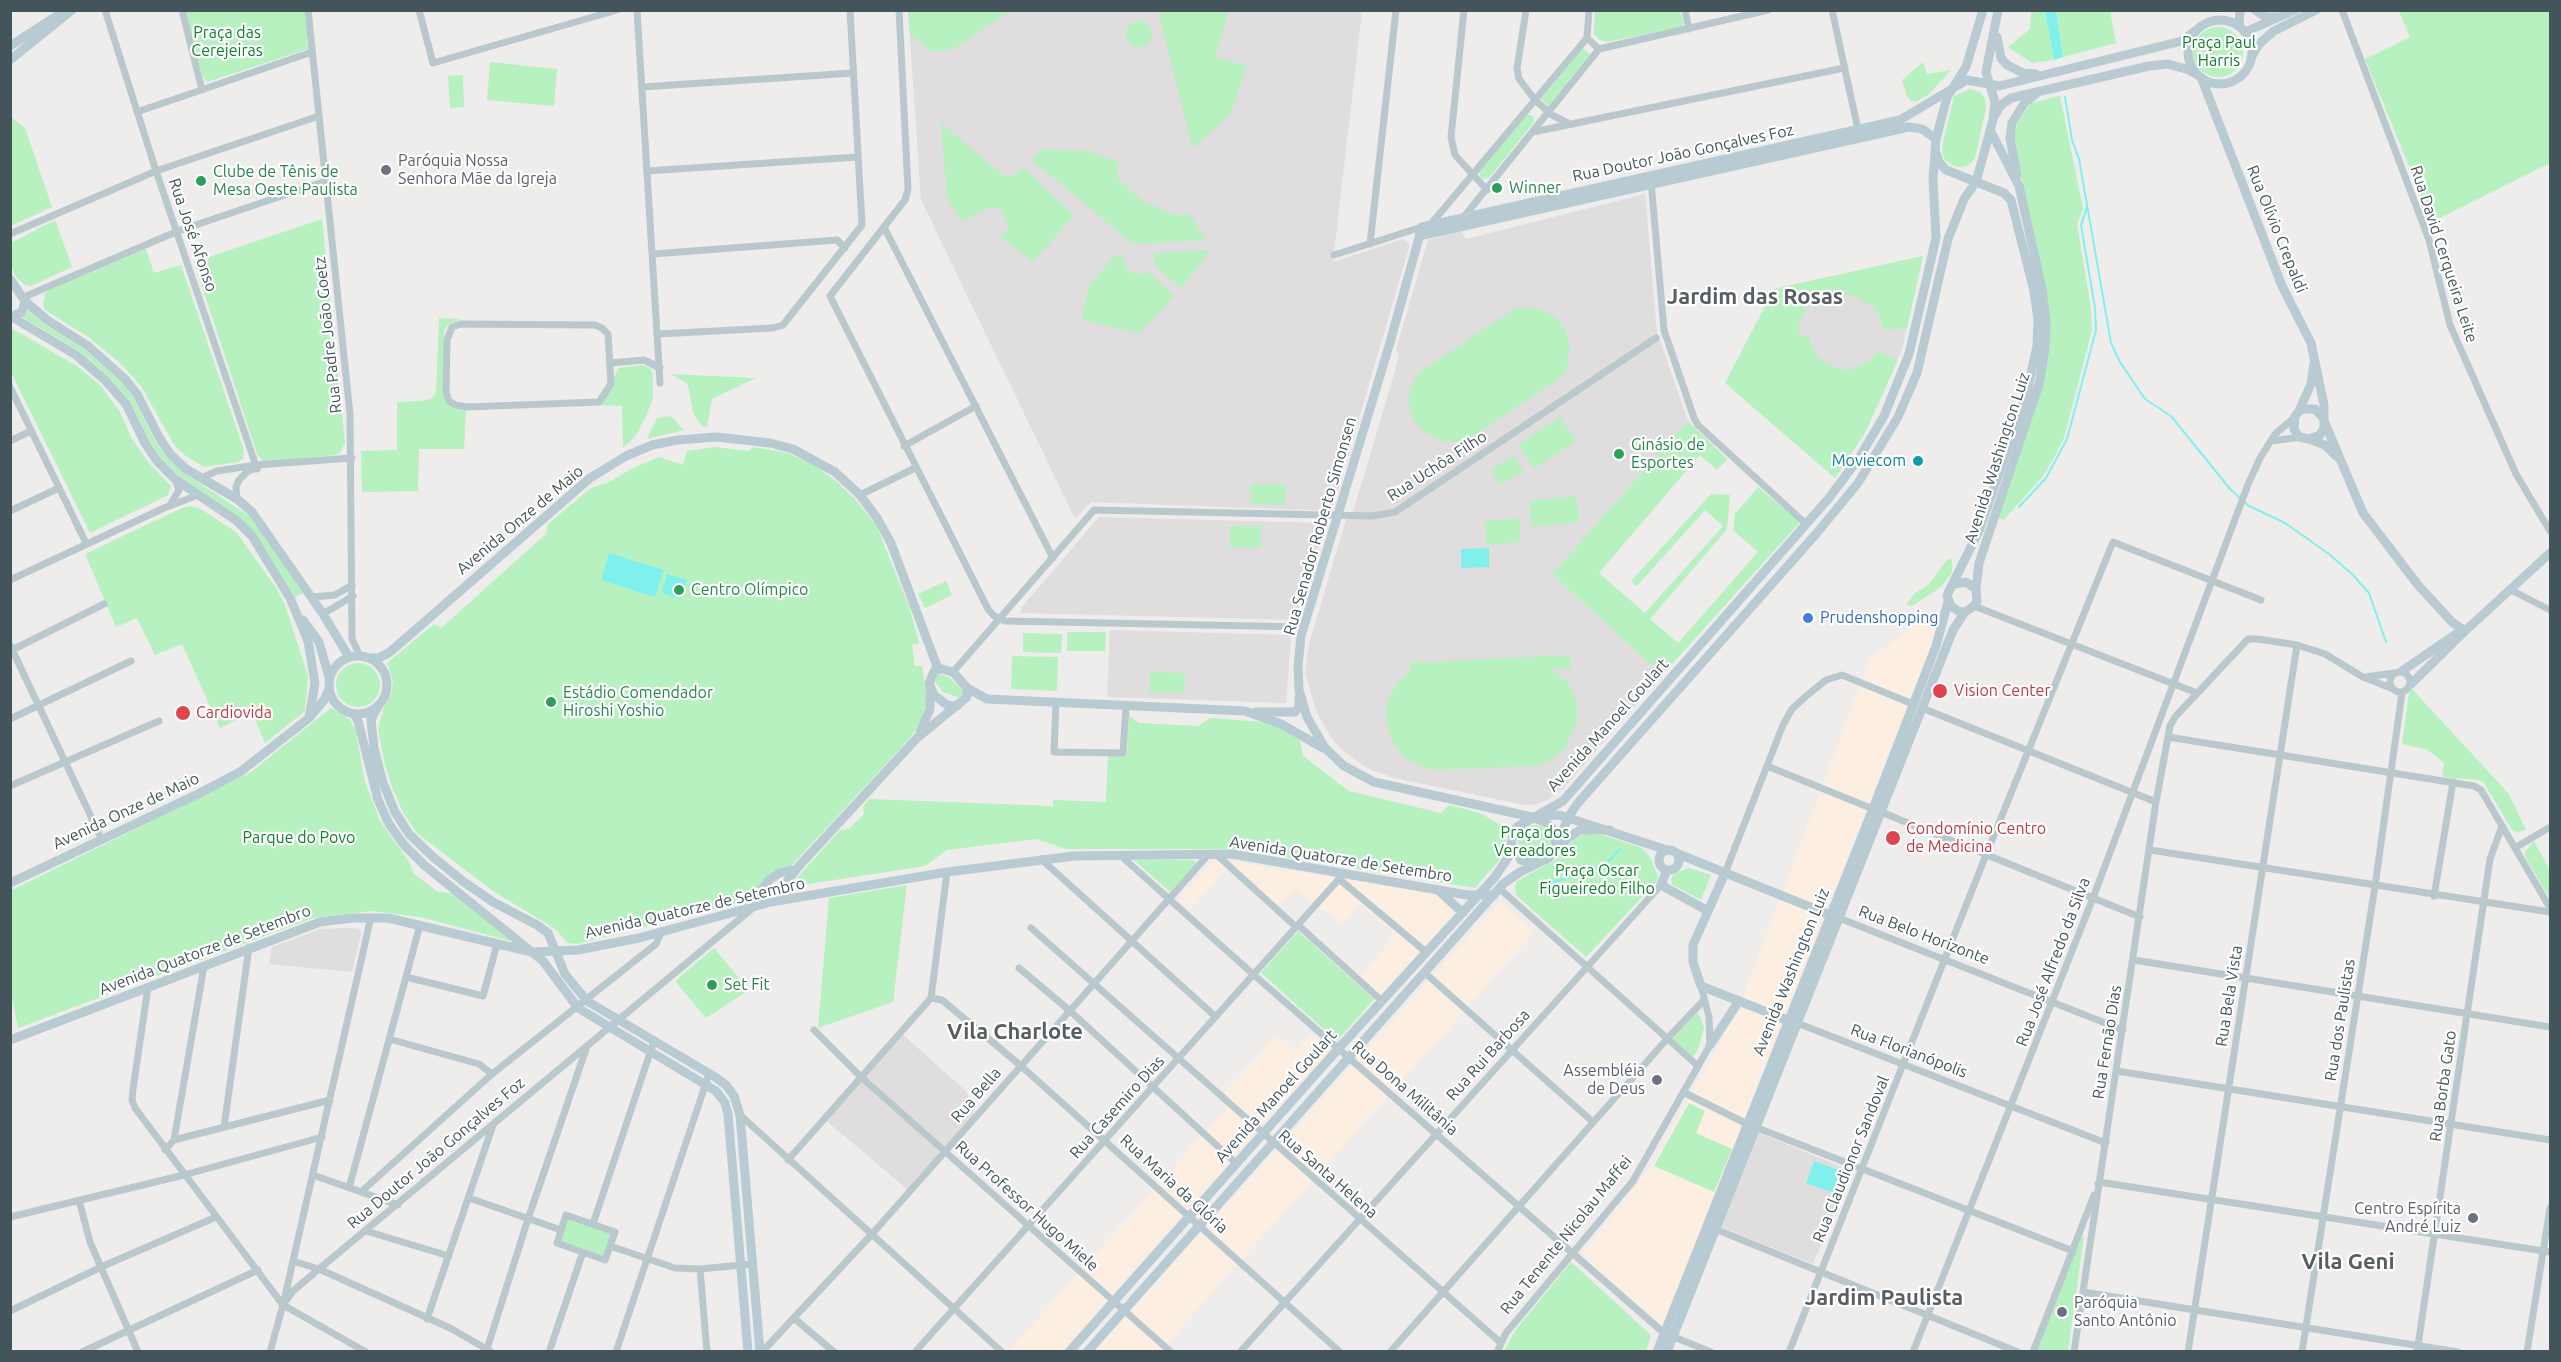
<!DOCTYPE html>
<meta charset="utf-8">
<style>
body{margin:0}
#map{position:relative;width:2561px;height:1362px;overflow:hidden;background:#efecec;font-family:Ubuntu,sans-serif}
canvas{display:block}
.frame{position:absolute;inset:0;border:12px solid #43555a;pointer-events:none}
</style>
<div id="map">
<canvas width="2561" height="1362"></canvas>
<div class="frame"></div>
</div>
<script>
const context = document.querySelector('canvas').getContext('2d');
context.lineJoin = 'round';
function paint(path, color) { context.fillStyle = color; context.fill(path, 'evenodd'); }
const poly = rows => new Path2D(rows.map(r => 'M' + r).join(''));
function strokePath(path, color, width, dash) { context.strokeStyle = color; context.lineWidth = width; context.lineCap = dash ? 'butt' : 'round'; context.setLineDash(dash || []); context.stroke(path); }
function drawText(font, color, halo, rows, align = 'center') {
  context.font = font + ' Ubuntu,sans-serif'; context.lineWidth = 4.5; context.setLineDash([]); context.textBaseline = 'middle'; context.strokeStyle = halo; context.fillStyle = color; for (const [text, x, y, turn = 0] of rows) {
    context.save(); context.translate(x, y); context.rotate((+turn || 0) * Math.PI / 180); context.textAlign = isNaN(turn) ? turn : align; if (halo) context.strokeText(text, 0, 0); context.fillText(text, 0, 0); context.restore();
  }
}
const commercial = poly([
 [1932,612,1938,617,1935,635,1662,1326,1581,1255,1651,1167,1738,1010,1870,659],
 [1216,859,1434,893,1454,912,1382,995,1360,977,1396,934,1360,904,1342,924,1295,889,1278,906,1231,864,1190,910,1178,899],
 [1500,901,1535,932,1160,1351,1094,1352],
 [1277,1034,1296,1052,1312,1034,1330,1049,1062,1351,1008,1352,1232,1102,1224,1093]
]);
const education = poly([
 [908,11,1362,11,1333,262,1403,239,1410,244,1332,511,1091,502,1075,519,921,200],
 [1645,194,1657,332,1688,421,1552,574,1662,675,1564,788,1547,800,1537,804,1525,805,1394,778,1367,768,1341,749,1331,737,1316,711,1305,672,1309,644,1347,516,1353,512,1393,378,1399,355,1396,349,1428,240,1461,231,1466,239],
 [1923,256,1902,349,1866,431,1835,478,1725,383,1774,289],
 [1099,517,1325,523,1296,620,1021,613,1021,608],
 [1110,630,1291,635,1286,703,1107,697],
 [348,928,359,929,361,934,352,972,269,964,272,947,321,929],
 [901,1033,967,1092,974,1115,908,1190,824,1119],
 [1759,1133,1852,1171,1813,1264,1721,1227]
]);
const green = poly([
 [184,11,305,11,308,49,207,82,203,77],
 [908,11,1010,10,1010,11,953,49,933,52,910,35],
 [1161,11,1229,11,1215,57,1247,66,1231,113,1193,149,1159,15],
 [1595,11,1680,11,1684,23,1681,27,1607,42,1600,40,1594,34],
 [2031,11,2045,11,2054,60,2032,63,2008,47,2030,29],
 [2056,11,2110,11,2116,43,2063,57],
 [2399,11,2550,11,2550,163,2432,222,2365,59,2410,37],
 '1126 34a13 13 0 1 1 26 0a13 13 0 1 1-26 0Z',
 '2193 52a25 25 0 1 1 50 0a25 25 0 1 1-50 0Z',
 [1583,48,1590,54,1548,106,1541,99],
 [490,62,557,69,554,106,487,100],
 [1923,62,1927,74,1951,70,1928,95,1915,102,1910,100,1907,96,1902,80],
 [463,75,464,107,450,108,448,76],
 [1970,89,1980,92,1985,99,1986,108,1975,158,1969,165,1960,167,1952,165,1945,160,1942,153,1943,142,1954,96],
 [2060,96,2083,209,2077,224,2091,309,2092,330,2064,438,2055,456,2043,476,2004,520,1998,518,2042,384,2050,351,2050,320,2046,291,2013,140,2017,124,2031,103],
 [1527,114,1533,116,1534,122,1489,178,1481,179,1479,171],
 [11,117,25,128,52,207,11,226],
 [941,123,1003,175,1013,177,1023,167,1074,215,1033,262,1000,236,1009,228,1000,208,989,208,962,221,947,198],
 [1042,149,1088,151,1118,162,1118,179,1142,201,1178,216,1188,212,1206,240,1133,244,1032,160],
 [322,219,345,443,340,453,336,455,269,462,263,461,257,454,194,262],
 [55,220,72,267,31,286,25,285,16,277,11,265,11,243],
 [146,249,154,273,181,265,244,450,243,459,238,462,204,467,186,456,175,446,141,386,120,363,87,336,45,310,43,305,45,294,49,290],
 [1211,250,1181,288,1154,265,1154,253],
 [1122,254,1126,268,1135,274,1149,272,1174,296,1140,333,1081,320,1089,286,1112,258],
 [1923,256,1907,328,1883,330,1880,317,1874,308,1855,296,1842,295,1832,298,1816,309,1809,303,1799,320,1799,337,1809,335,1811,346,1818,357,1828,365,1838,369,1850,370,1871,360,1878,351,1898,360,1866,431,1835,478,1725,383,1774,289],
 [1524,307,1545,311,1556,318,1566,331,1570,350,1566,369,1560,378,1467,440,1459,442,1441,441,1422,430,1413,419,1409,407,1409,392,1416,377,1422,371,1514,309],
 [28,310,44,324,85,350,122,382,133,397,155,441,167,458,184,473,249,516,303,593,295,597,255,533,240,518,178,475,161,458,149,440,130,401,108,376,79,351,22,317,26,315],
 [439,318,462,319,447,325,444,331,443,393,445,402,451,407,466,410,464,449,419,449,418,491,362,492,361,451,397,450,397,402,422,401,430,399,436,393],
 [11,328,77,366,100,385,120,412,132,439,149,463,171,486,168,495,90,533,11,372],
 [642,365,650,368,653,374,653,397,647,414,635,437,623,448,622,406,599,405,614,385,614,377,619,368],
 [670,374,756,378,712,399,707,427,702,426,693,413,688,384],
 [671,416,684,430,647,439,657,418],
 [1560,417,1576,441,1534,469,1518,445],
 [1688,421,1727,459,1717,470,1700,455,1599,573,1645,613,1723,526,1705,510,1637,586,1631,581,1711,494,1730,495,1727,529,1650,619,1678,643,1758,552,1733,530,1735,514,1758,487,1800,522,1662,675,1552,574],
 [716,447,747,451,754,447,788,453,817,467,837,482,855,499,876,525,910,609,919,643,912,645,915,666,922,666,924,677,926,704,921,721,910,738,792,865,778,870,766,878,749,900,577,944,568,943,554,928,493,891,417,833,403,812,393,790,384,761,378,728,383,710,391,695,393,681,387,663,434,624,441,628,546,534,548,524,591,488,609,482,631,469,659,457,683,465,687,451],
 [1514,456,1523,471,1500,485,1491,469],
 [1251,484,1286,484,1286,505,1251,504],
 [1576,496,1579,522,1531,527,1529,501],
 [192,506,202,510,236,532,277,589,285,605,308,676,305,711,265,743,252,712,220,728,182,644,155,655,137,618,116,627,85,554,182,508],
 [1519,518,1521,542,1486,545,1485,521],
 [1230,526,1261,526,1261,548,1229,547],
 [1952,558,1952,572,1941,587,1912,606,1906,605,1915,593,1928,585,1947,560],
 [946,581,952,595,925,608,918,594],
 [1067,632,1106,632,1105,651,1067,651],
 [1023,633,1062,634,1061,653,1023,652],
 [1570,655,1571,668,1551,669,1567,682,1574,694,1577,706,1577,721,1566,747,1548,762,1533,766,1431,770,1405,758,1391,740,1386,717,1387,703,1398,682,1410,672,1409,663],
 [1012,656,1058,657,1057,691,1011,689],
 '336 685a22 22 0 1 1 44 0a22 22 0 1 1-44 0Z',
 [1150,672,1185,673,1185,693,1149,692],
 [938,674,949,677,963,691,962,695,959,698,943,692,935,682],
 [2412,689,2509,794,2526,830,2517,832,2512,830,2484,783,2478,780,2442,777,2444,763,2428,750,2402,744,2409,693],
 [331,708,349,719,355,728,365,782,380,821,409,862,414,874,438,892,452,893,511,941,420,917,372,911,313,918,18,1028,11,992,10,891,251,772],
 [1129,716,1139,723,1198,726,1210,718,1263,722,1283,729,1300,741,1303,756,1349,791,1441,813,1449,805,1480,813,1501,825,1506,834,1506,845,1501,858,1475,888,1235,849,1066,849,1036,839,947,850,925,866,789,887,840,830,849,829,864,814,863,807,869,799,1053,806,1053,800,1106,802,1108,756,1127,756],
 '1518 842a17 17 0 1 1 34 0a17 17 0 1 1-34 0Z',
 [1585,834,1602,835,1642,848,1650,857,1658,876,1657,881,1586,957,1516,895,1515,886,1517,881,1554,861,1573,840],
 [2534,841,2550,871,2550,899,2526,858,2525,852],
 [1134,860,1193,860,1197,864,1170,892],
 [1689,868,1711,875,1701,900,1672,884,1671,879,1674,873],
 [907,885,893,1002,818,1028,829,898],
 [1298,931,1374,999,1337,1041,1261,973],
 [714,948,749,990,706,1018,675,981],
 [1696,1013,1700,1016,1704,1028,1698,1049,1693,1057,1673,1039],
 [1689,1103,1705,1111,1696,1133,1732,1149,1714,1192,1654,1166],
 [568,1219,611,1233,603,1255,561,1241],
 [2084,1236,2068,1351,2035,1352,2080,1238],
 [1571,1262,1651,1335,1646,1351,1504,1351,1515,1331]
]);
const water = poly([
 [2045,11,2056,11,2063,57,2054,60],
 [1489,548,1489,567,1461,568,1461,549],
 [609,553,664,570,655,597,601,580],
 [667,574,687,580,681,599,662,593],
 [1814,1161,1844,1172,1836,1194,1806,1183]
]);
const stream = poly([
 [2065,97,2072,140,2079,159,2111,343,2120,362,2145,399,2171,416,2230,489,2249,506,2285,523,2329,554,2352,574,2369,593,2386,642],
 [2019,507,2046,478,2067,439,2096,330,2095,308,2081,225,2087,207],
 [1540,881,1553,882,1589,872,1608,862,1620,849]
]);
const street = poly([
 [105,10,156,171,257,469],
 [182,10,202,90],
 [308,10,350,414,352,639,360,656],
 [419,10,433,63,617,10],
 [637,10,660,383],
 [899,10,908,189,905,200,830,296,988,609,994,616,1005,621,1304,627],
 [1464,10,1451,137,1455,155,1487,190],
 [1526,10,1517,69,1519,79,1535,100,1552,115,1568,123],
 [1685,10,1689,29],
 [1832,10,1859,134],
 [2342,10,2429,240,2450,325,2516,474,2550,531],
 [1587,38,1589,10],
 [1587,38,1599,49],
 [1599,49,1768,10],
 [642,87,853,73],
 [137,112,312,52],
 [1533,132,1844,68],
 [647,171,857,157],
 [1651,181,1664,330,1694,418,1698,425,1806,524],
 [1463,218,1599,49],
 [1431,224,1587,38],
 [884,227,1053,558],
 [10,234,156,171,319,116],
 [1370,244,1396,10],
 [653,254,837,240,845,248],
 [1334,255,1422,227],
 [24,297,178,231,326,181],
 [461,324,595,325,602,328,608,334,611,384,599,402,467,407,455,405,449,401,446,393,447,340,452,327,461,324],
 [658,334,773,328,783,325,862,225,850,10],
 [610,363,644,360,660,368],
 [10,387,86,543],
 [10,441,31,431],
 [2271,441,2301,437],
 [904,446,976,406],
 [201,478,217,471,256,465,352,458],
 [860,495,915,468],
 [237,499,236,487,239,480,248,471,257,468],
 [170,505,179,490,175,479],
 [10,511,59,488],
 [10,580,164,508,198,495],
 [2511,590,2550,610],
 [312,597,335,595,352,585],
 [1974,606,2197,693],
 [323,614,353,596],
 [10,645,102,840],
 [10,651,104,604],
 '2390 682a10 10 0 1 1 20 0a10 10 0 1 1-20 0Z',
 [953,672,1094,510,1373,516,1395,512,1656,338],
 [2366,677,2394,673],
 [1056,702,1054,752,1123,753,1126,707],
 [1922,708,2156,802],
 [10,719,131,661],
 [2168,737,2474,786,2481,790,2550,908],
 [1767,766,1873,809],
 [10,786,159,721],
 [1881,812,2140,917],
 [2515,848,2550,827],
 [2150,850,2550,912],
 [1217,855,1296,927],
 [1121,856,1254,975,1664,1333,1711,1352],
 [1041,859,1216,1017],
 [1725,873,1783,725,1792,709,1805,697,1826,680,1842,675,1913,704],
 [1339,879,1426,952],
 [1499,888,1698,1066],
 [2434,896,2453,782],
 [1839,918,2123,1030],
 [1298,925,1382,1001],
 [1031,928,1501,1343],
 [2134,960,2550,1027],
 [1019,968,1069,1010,1236,1163],
 [1425,973,1593,1122],
 [406,977,483,996,497,944],
 [148,987,133,1089,132,1100,135,1108,283,1305,366,1352],
 [931,998,942,1000,1020,1065,1340,1352],
 [1797,1023,2106,1143],
 [814,1030,861,1077,1171,1352],
 [389,1039,479,1064,492,1074],
 [2117,1071,2550,1140],
 [1683,1092,1747,1124],
 [740,1115,1002,1352],
 [224,1127,249,947],
 [1755,1127,2073,1251],
 [174,1140,204,966],
 [165,1150,174,1140,330,1100],
 [788,1160,931,998,947,872],
 [313,1175,398,1205],
 [2098,1184,2099,1182,2550,1252],
 [349,1188,420,925],
 [361,1192,492,1074,656,944,662,931],
 [469,1198,561,1230],
 [79,1200,90,1242,138,1352],
 [566,1215,615,1232,605,1260,557,1243,566,1215],
 [10,1217,184,1175,322,1137],
 [593,1224,654,1041],
 [1715,1229,2018,1352],
 [366,1231,449,1256],
 [610,1246,675,1268,700,1269,752,1264],
 [293,1261,319,1269,450,1328,490,1351],
 [700,1269,707,1352],
 [2083,1292,2458,1352],
 [283,1305,293,1291,319,1269,754,907],
 [10,1311,101,1267,216,1217],
 [427,1319,493,1125],
 [795,1319,834,1352],
 [487,1349,528,1219,586,1049],
 [82,1352,258,1270],
 [270,1352,283,1305,371,917],
 [549,1352,583,1252],
 [616,1352,709,1074],
 [762,1352,872,1234,1208,855],
 [915,1352,1339,879],
 [1240,1352,1661,885],
 [1390,1352,1667,1039,1704,1000],
 [1497,1352,1506,1333,1633,1181,1710,1045,1709,1017,1701,986],
 [1789,1352,1986,855,2113,542,2261,600],
 [1913,1352,2093,898,2249,482,2260,458,2275,434,2294,418],
 [2033,1352,2094,1195],
 [2074,1352,2156,802,2170,726,2175,717,2248,639,2258,639,2297,645,2325,654,2363,677,2391,688],
 [2188,1352,2297,645],
 [2302,1352,2375,886,2402,693],
 [2417,1352,2490,859,2502,826],
 [2527,1352,2550,1208]
]);
const secondary = poly([
 [2255,10,2266,17,2279,17],
 '2188 52a32 32 0 1 1 64 0a32 32 0 1 1-64 0Z',
 [2239,26,2240,10],
 [2245,32,2295,10],
 [1997,37,2001,58,2007,65,2023,73,2036,74],
 [10,46,66,10],
 [2252,56,2260,43,2274,31,2316,10],
 [10,60,72,10],
 [2201,77,2282,286,2311,343,2324,405,2324,428,2320,435,2309,439,2299,437,2294,429,2295,416,2301,409,2315,409,2324,419],
 [1995,115,2001,105,2011,98,2149,66,2168,64,2189,70,2198,75],
 [1936,153,1939,162,1946,170,2004,193,2011,200,2034,291,2038,319,2037,346,2027,393,1979,531,1949,591,1947,596,1951,606,1960,612,1965,612,1974,606,1977,601,1976,589,1979,563,2039,384,2045,350,2046,323,2042,289,2019,186,1990,130],
 [2017,175,2010,139,2012,123,2025,102,2036,94],
 [1419,236,1909,127,1922,129,1936,139],
 [10,279,25,301,22,312,10,317],
 [25,301,47,320,88,346,125,379,137,394,160,439,171,455,186,469,237,499,252,512,323,614,349,657],
 [12,317,76,355,105,380,126,404,145,443,157,461,175,479,237,521,252,536,290,598,308,641,315,683,309,718],
 [2299,411,2311,384,2314,364],
 [2325,423,2363,513,2418,585,2452,622,2465,631],
 [2309,439,2325,445,2337,457],
 [1954,584,1966,582,1976,589],
 [303,620,319,642,329,677],
 '329 685a29 29 0 1 1 58 0a29 29 0 1 1-58 0Z',
 [369,658,379,658,390,652,590,478,626,456,652,445,678,440,716,437,770,443,793,449,835,472,860,495,877,518,891,543,938,669],
 [2402,671,2459,632],
 [2411,684,2465,631,2550,553],
 [378,706,371,720,374,748,383,783,395,812,409,834,433,857,464,882,493,902,537,925,548,933,565,974,587,1001,715,1077,726,1085,734,1096,740,1115,760,1352],
 [957,706,947,705,934,695,929,683,935,670,942,669,953,672,967,688,987,699,1245,711,1281,724,1323,748],
 [1256,712,1295,712,1299,707,1299,697],
 [354,714,358,721,378,800,389,824,404,845,424,865,543,961,578,1008,716,1091,725,1103,728,1114,748,1352],
 [920,732,930,709,930,688],
 [1540,816,1559,815,1667,850],
 [1556,843,1552,828,1545,822,1532,817,1374,782,1344,766,1325,748,1307,717,1299,690,1298,666,1301,636,1389,346,1422,227,1900,120,1967,80,1999,86,2182,41,2195,31],
 [1512,846,1521,860,1537,863],
 '1659 860a10 10 0 1 1 20 0a10 10 0 1 1-20 0Z',
 [1554,852,1568,818,1577,804,1816,534,1858,483,1898,417,1917,373,1948,239,1964,199,1976,182,1993,120,1995,102,1986,72,1998,10],
 [1676,853,1835,917],
 [1667,870,1661,885,1708,911],
 [1725,873,1693,945,1693,962,1701,986,1792,1022],
 [10,883,198,794,240,772,309,718,324,700,329,689],
 [1439,891,1463,913],
 [771,902,799,866,917,738,967,697,967,688],
 [756,906,762,889,769,880,780,873,791,870],
 [10,1040,320,922,353,918,388,918,532,952,578,950,639,938,771,902,947,872,1074,856,1232,854,1467,895,1494,895],
 [1710,1045,1739,1001],
 [1069,1352,1339,1048,1495,877,1509,856,1513,834,1517,827,1563,801,1829,498,1859,458,1884,416,1909,354,1936,238,1933,179,1936,139,1947,97,1966,67,1983,10],
 [1087,1352,1503,884,1520,872,1549,858,1568,838,1580,830,1610,830],
 [1657,1352,1873,809,1936,646,1948,602],
 [1667,1352,1953,630,1965,612]
]);
const markers = [
 [386,170,6,"#6b7280"],
 [201,181,6,"#2e9e5b"],
 [1497,188,6,"#2e9e5b"],
 [1619,454,6,"#2e9e5b"],
 [1918,461,6,"#0f9aa8"],
 [679,590,6,"#2e9e5b"],
 [1808,618,6,"#3f7fe0"],
 [1940,691,8,"#e0444e"],
 [551,702,6,"#2e9e5b"],
 [183,713,8,"#e0444e"],
 [1893,838,8,"#e0444e"],
 [712,985,6,"#2e9e5b"],
 [1657,1080,6,"#6b7280"],
 [2473,1218,6,"#6b7280"],
 [2062,1312,6,"#6b7280"]
];
const parkNames = [
 ["Praça das",227,33],
 ["Cerejeiras",227,51],
 ["Praça Paul",2219,43],
 ["Harris",2219,61],
 ["Praça dos",1535,833],
 ["Vereadores",1535,851],
 ["Parque do Povo",299,838],
 ["Praça Oscar",1597,871],
 ["Figueiredo Filho",1597,889]
];
const streetNames = [
 ["Rua Doutor João Gonçalves Foz",1683,153,-12],
 ["Rua Olívio Crepaldi",2277,229,68],
 ["Rua José Afonso",193,235,71],
 ["Rua David Cerqueira Leite",2444,254,72],
 ["Rua Padre João Goetz",328,335,-96],
 ["Avenida Washington Luiz",1997,458,-72],
 ["Rua Uchôa Filho",1437,466,-33],
 ["Avenida Onze de Maio",520,520,-40],
 ["Rua Senador Roberto Simonsen",1320,526,-74],
 ["Avenida Manoel Goulart",1608,725,-48],
 ["Avenida Onze de Maio",126,811,-25],
 ["Avenida Quatorze de Setembro",1341,859,9],
 ["Avenida Quatorze de Setembro",695,908,-13],
 ["Rua Belo Horizonte",1924,935,21],
 ["Avenida Quatorze de Setembro",205,950,-21],
 ["Rua José Alfredo da Silva",2053,962,-69],
 ["Avenida Washington Luiz",1791,972,-68],
 ["Rua Bela Vista",2229,996,-81],
 ["Rua dos Paulistas",2340,1020,-81],
 ["Rua Fernão Dias",2107,1042,-81],
 ["Rua Florianópolis",1909,1051,21],
 ["Rua Rui Barbosa",1488,1055,-48],
 ["Rua Borba Gato",2443,1086,-82],
 ["Rua Dona Militânia",1405,1088,41],
 ["Rua Bella",976,1095,-49],
 ["Avenida Manoel Goulart",1276,1096,-48],
 ["Rua Casemiro Dias",1117,1107,-48],
 ["Rua Doutor João Gonçalves Foz",436,1153,-40],
 ["Rua Claudionor Sandoval",1851,1159,-68],
 ["Rua Santa Helena",1328,1174,41],
 ["Rua Maria da Glória",1174,1184,42],
 ["Rua Professor Hugo Miele",1027,1206,42],
 ["Rua Tenente Nicolau Maffei",1566,1235,-51]
];
const worshipNames = [
 ["Paróquia Nossa",398,161],
 ["Senhora Mãe da Igreja",398,179],
 ["Assembléia",1645,1071,"right"],
 ["de Deus",1645,1089,"right"],
 ["Centro Espírita",2461,1209,"right"],
 ["André Luiz",2461,1227,"right"],
 ["Paróquia",2074,1303],
 ["Santo Antônio",2074,1321]
];
const leisureNames = [
 ["Clube de Tênis de",213,172],
 ["Mesa Oeste Paulista",213,190],
 ["Winner",1509,188],
 ["Ginásio de",1631,445],
 ["Esportes",1631,463],
 ["Centro Olímpico",691,590],
 ["Estádio Comendador",563,693],
 ["Hiroshi Yoshio",563,711],
 ["Set Fit",724,985]
];
const cultureNames = [
 ["Moviecom",1906,461]
];
const shopNames = [
 ["Prudenshopping",1820,618]
];
const healthNames = [
 ["Vision Center",1954,691],
 ["Cardiovida",196,713],
 ["Condomínio Centro",1906,829],
 ["de Medicina",1906,847]
];
const districtNames = [
 ["Jardim das Rosas",1755,297],
 ["Vila Charlote",1015,1032],
 ["Vila Geni",2348,1262],
 ["Jardim Paulista",1884,1298]
];
paint(commercial, '#fcefe2');
paint(education, '#e0dddf');
paint(green, '#b6f1bf');
paint(water, '#80f0ed');
strokePath(stream, '#80f0ed', 2);
strokePath(street, '#b9c8cd', 7);
strokePath(secondary, '#b8cad2', 9);
for (const [x, y, r, color] of markers) { const dot = new Path2D(); dot.arc(x, y, r, 0, 2 * Math.PI); context.fillStyle = color; context.fill(dot); strokePath(dot, '#fff', 2); }
drawText('16px', '#117e2e', '#fff', parkNames);
drawText('16px', '#43555a', '#fff', streetNames);
drawText('16px', '#5b616d', '#fff', worshipNames, 'left');
drawText('16px', '#27864d', '#fff', leisureNames, 'left');
drawText('16px', '#0d838f', '#fff', cultureNames, 'right');
drawText('16px', '#366cbe', '#fff', shopNames, 'left');
drawText('16px', '#be3a42', '#fff', healthNames, 'left');
drawText('bold 22px', '#585e61', '#fff', districtNames);
</script>
